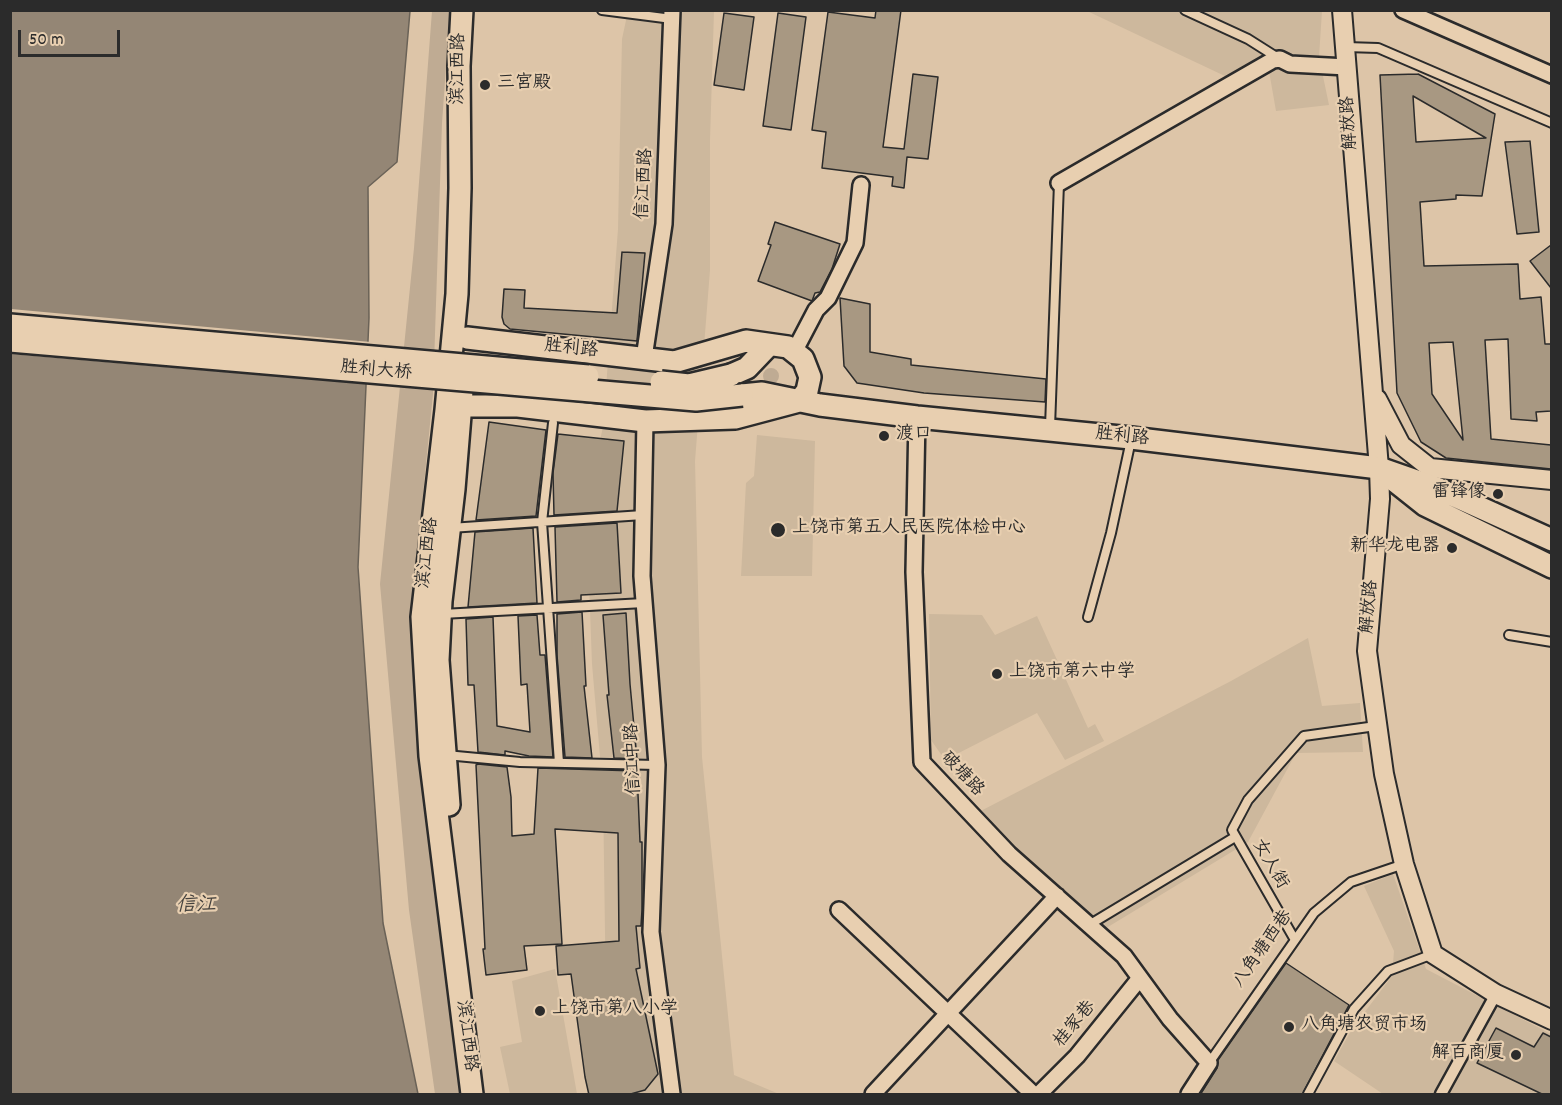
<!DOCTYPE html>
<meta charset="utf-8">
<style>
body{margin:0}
#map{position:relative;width:1562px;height:1105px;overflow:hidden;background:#ddc5a8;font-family:Dekko,sans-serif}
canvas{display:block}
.frame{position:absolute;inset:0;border:12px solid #2b2b2b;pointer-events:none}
.scale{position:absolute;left:18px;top:30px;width:102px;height:27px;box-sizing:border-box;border:3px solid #2b2b2b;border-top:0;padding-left:8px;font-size:18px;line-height:21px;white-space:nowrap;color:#2b2b2b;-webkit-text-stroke:4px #e8cfb0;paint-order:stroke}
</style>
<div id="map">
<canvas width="1562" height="1105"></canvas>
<div class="frame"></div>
<div class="scale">50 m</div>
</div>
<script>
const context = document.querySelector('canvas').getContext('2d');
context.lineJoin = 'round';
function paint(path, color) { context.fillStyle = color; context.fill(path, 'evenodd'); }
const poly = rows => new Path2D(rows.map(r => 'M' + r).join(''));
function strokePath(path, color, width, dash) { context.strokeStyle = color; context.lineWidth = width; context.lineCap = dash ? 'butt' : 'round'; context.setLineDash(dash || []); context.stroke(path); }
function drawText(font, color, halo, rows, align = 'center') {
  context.font = font + ' Dekko,"LXGW WenKai TC",sans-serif'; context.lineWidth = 4.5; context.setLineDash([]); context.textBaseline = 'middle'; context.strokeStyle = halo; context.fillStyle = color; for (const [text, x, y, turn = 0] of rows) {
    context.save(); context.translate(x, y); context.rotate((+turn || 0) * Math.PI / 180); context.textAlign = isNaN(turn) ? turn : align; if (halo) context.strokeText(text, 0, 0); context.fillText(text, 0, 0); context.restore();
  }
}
const built = poly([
 [628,11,714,11,710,140,710,270,695,461,702,757,734,1075,779,1094,620,1094,606,1003,603,791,592,664,586,502,603,427,618,229,622,39],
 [1087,11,1322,11,1319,57,1329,105,1276,111,1269,71,1244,85],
 [757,435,815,441,812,576,741,576,746,483,754,476],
 [929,614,982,615,995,635,1037,616,1088,728,1095,724,1104,741,1065,760,1037,713,945,760,931,740],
 [1308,638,1322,706,1360,703,1363,752,1296,753,1248,842,1098,933,973,815,1231,681],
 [1393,874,1426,969,1551,1034,1551,1094,1383,1094,1334,1061,1352,1029,1392,976,1394,951,1364,886],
 [555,969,577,1094,510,1094,500,1047,522,1042,512,981]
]);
const green = poly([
 [432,11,450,11,442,123,433,394,413,594,418,745,463,1094,435,1094,409,910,380,584,414,248],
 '763 376a8 8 0 1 1 16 0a8 8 0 1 1-16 0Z'
]);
const water = poly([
 [10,11,410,11,397,162,368,187,369,318,358,567,383,923,418,1094,11,1094,10,11]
]);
const pier = poly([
 [11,309,371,342,369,384,10,354]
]);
const building = poly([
 [876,10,901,10,883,147,904,149,913,74,938,77,928,159,907,157,904,188,892,186,893,177,822,168,826,132,812,130,828,12,875,18,876,10],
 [724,13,754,17,744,90,714,85,724,13],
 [778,13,806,17,791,130,763,126,778,13],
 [1418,74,1495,114,1482,196,1456,195,1456,199,1420,202,1424,266,1518,264,1520,299,1541,297,1545,344,1551,344,1551,411,1536,412,1537,421,1511,419,1508,339,1485,340,1491,439,1551,445,1551,469,1446,458,1421,442,1397,393,1380,75,1418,74],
 [1413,96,1486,138,1416,142,1413,96],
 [1453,342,1463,440,1432,394,1429,343,1453,342],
 [1530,141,1539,232,1517,234,1505,142,1530,141],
 [775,222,840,244,832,269,820,292,815,293,812,301,758,281,771,245,768,244,775,222],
 [1551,245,1551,288,1530,261,1551,245],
 [622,252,645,253,637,341,510,329,504,324,502,317,504,289,525,290,524,308,617,313,622,252],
 [840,298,870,304,870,352,911,359,911,365,1046,379,1045,402,924,393,857,383,844,366,840,298],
 [489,422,546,430,536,516,476,520,489,422],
 [558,434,624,441,617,511,554,515,553,473,558,434],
 [617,523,621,593,581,595,581,600,557,602,555,527,617,523],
 [533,528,537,603,468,607,475,532,533,528],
 [582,612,586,686,584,686,592,758,565,757,557,655,557,614,582,612],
 [626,613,630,684,637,759,614,758,607,695,609,695,603,615,626,613],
 [537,615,540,655,545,655,553,757,529,756,505,751,505,755,478,752,474,685,468,685,466,619,493,617,497,726,530,732,527,684,521,685,518,616,537,615],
 [478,764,507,767,511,797,512,836,534,834,538,768,637,771,640,842,642,842,642,910,641,926,636,926,640,968,636,969,658,1074,645,1090,627,1095,589,1095,585,1077,571,974,558,975,556,946,619,941,618,833,555,829,562,944,524,946,527,970,486,975,483,949,485,949,476,765,478,764],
 [1286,963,1349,1005,1302,1095,1200,1095,1217,1068,1218,1060,1286,963],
 [1496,1028,1534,1047,1543,1033,1551,1037,1551,1095,1544,1095,1477,1063,1496,1028]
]);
const service = poly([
 [602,10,672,19],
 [1185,10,1248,39,1278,58],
 [1346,47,1378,48,1552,123],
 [553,423,542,522,559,763],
 [1050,427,1059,183],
 [450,528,643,515],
 [442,614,644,603],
 [1088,617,1111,533,1131,440],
 [1509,635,1552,642],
 [446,755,520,762,657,765],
 [1089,925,1235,837],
 [1295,940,1232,830,1248,800,1304,736,1376,726],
 [1209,1063,1314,913,1351,882,1404,864],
 [1308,1094,1354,1009,1388,971,1433,954]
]);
const pedestrian = poly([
 [1441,1094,1496,994]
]);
const minor = poly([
 [1403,10,1552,75],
 [1059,183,1273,60,1280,59,1290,64,1347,67],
 [794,352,816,310,828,298,855,243,861,185],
 [644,358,664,224,672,10],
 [917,417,914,572,922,762,1009,854,1124,956,1170,1019,1209,1063,1189,1094],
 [645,421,642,576,657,765,651,932,672,1094],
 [839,910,1033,1094],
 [873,1094,1057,896],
 [1039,1094,1077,1056,1140,978]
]);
const tertiary = poly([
 [1342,10,1379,468,1380,499,1367,651,1384,774,1404,864,1433,954,1496,994,1552,1020],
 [1377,399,1401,445,1430,468,1552,480]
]);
const secondary = poly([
 [462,10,459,66,460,188,457,294,446,410,422,617,430,756,472,1094],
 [731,375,747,368,769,345],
 [742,395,762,393,820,405,917,417,1131,438,1379,468,1439,489,1552,540],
 [461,406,518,406,645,421,735,418,799,401,807,391,810,377,803,359,788,347,746,341,674,362,467,338],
 [1391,478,1425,505,1552,567],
 [449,805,438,660,441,601,454,489,462,391]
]);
const secondaryBridge = poly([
 [10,325,588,376],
 [10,341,696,400,742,395],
 [661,382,689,385,731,375]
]);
const markers = [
 [485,85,6,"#2b2b2b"],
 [884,436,6,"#2b2b2b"],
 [1498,494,6,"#2b2b2b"],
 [778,530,8,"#2b2b2b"],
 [1452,548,6,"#2b2b2b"],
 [997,674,6,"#2b2b2b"],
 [540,1011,6,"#2b2b2b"],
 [1289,1027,6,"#2b2b2b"],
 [1516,1055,6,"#2b2b2b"]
];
const streetNames = [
 ["滨江西路",460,69,-89],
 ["解放路",1351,123,-94],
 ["信江西路",646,184,-87],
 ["胜利路",571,350,6],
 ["胜利大桥",376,372,5],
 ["胜利路",1122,438,6],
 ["滨江西路",429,553,-83],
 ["解放路",1371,607,-85],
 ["信江中路",635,759,-92],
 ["破塘路",961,775,47],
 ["女人街",1269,865,60],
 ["八角塘西巷",1264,950,-55],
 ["桂家巷",1076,1025,-50],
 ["滨江西路",465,1036,83]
];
const poiNames = [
 ["三宫殿",497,85],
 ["渡口",896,436],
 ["雷锋像",1486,494,"right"],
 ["上饶市第五人民医院体检中心",792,530],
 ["新华龙电器",1440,548,"right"],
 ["上饶市第六中学",1009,674],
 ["上饶市第八小学",552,1011],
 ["八角塘农贸市场",1301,1027],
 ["解百商厦",1504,1055,"right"]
];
const waterNames = [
 ["信江",196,907]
];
paint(built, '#cdb89d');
paint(green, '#bfab93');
paint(water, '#948675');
strokePath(water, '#6a6257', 1.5);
paint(pier, '#ddc5a8');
paint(building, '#a89882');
strokePath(building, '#2b2b2b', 1.5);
strokePath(service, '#2b2b2b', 12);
strokePath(pedestrian, '#2b2b2b', 15);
strokePath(minor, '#2b2b2b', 20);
strokePath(tertiary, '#2b2b2b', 22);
strokePath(secondary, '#2b2b2b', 26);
strokePath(service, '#e8cfb0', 8);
strokePath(pedestrian, '#e8cfb0', 10);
strokePath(minor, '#e8cfb0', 15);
strokePath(tertiary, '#e8cfb0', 18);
strokePath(secondary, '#e8cfb0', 21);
strokePath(secondaryBridge, '#2b2b2b', 26, []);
strokePath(secondaryBridge, '#e8cfb0', 21);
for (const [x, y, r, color] of markers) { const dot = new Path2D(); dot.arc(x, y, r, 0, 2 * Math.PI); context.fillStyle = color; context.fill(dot); strokePath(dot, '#e8cfb0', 2); }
drawText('18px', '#2b2b2b', '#e8cfb0', streetNames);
drawText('18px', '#2b2b2b', '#e8cfb0', poiNames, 'left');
drawText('italic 20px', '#45423e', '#e8cfb0', waterNames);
</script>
